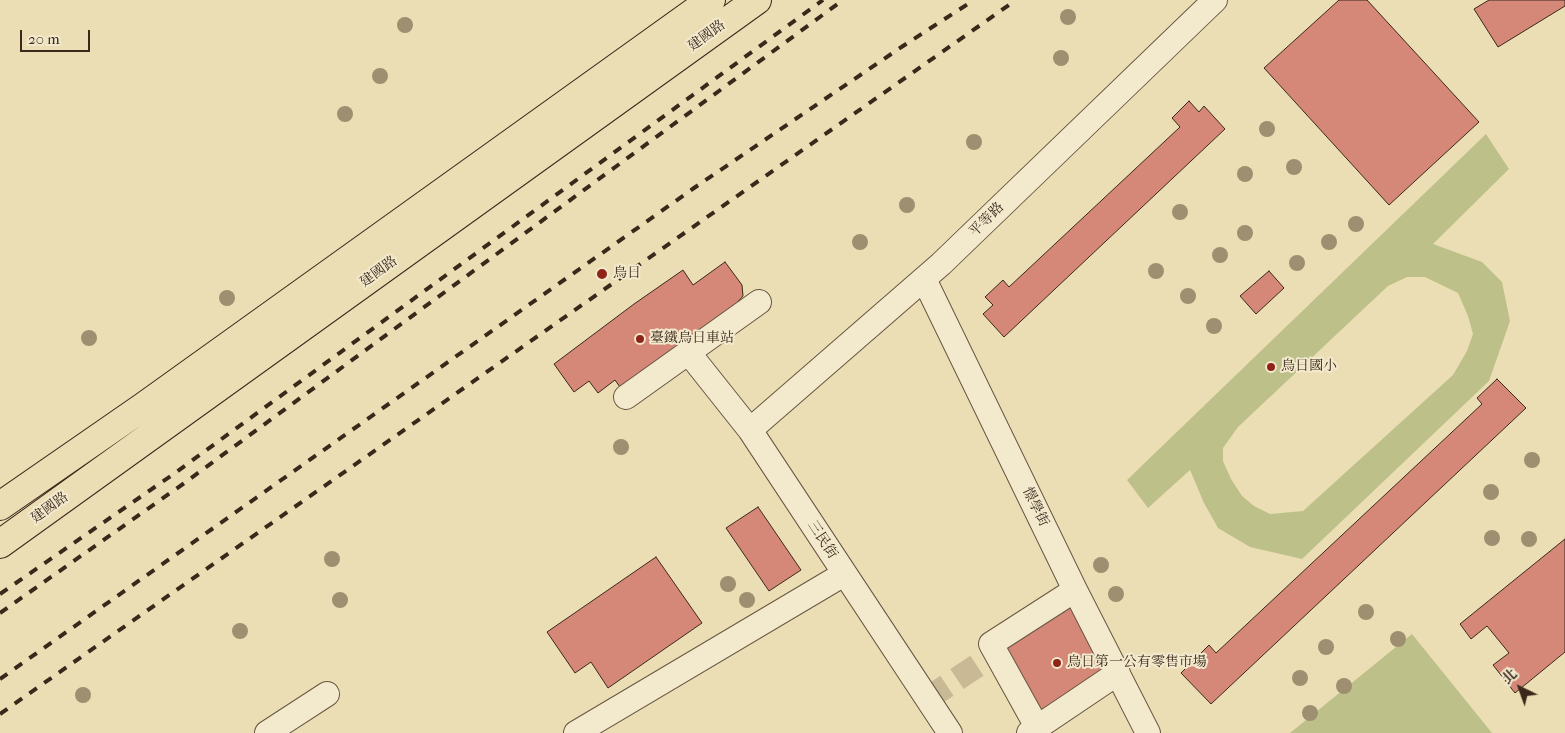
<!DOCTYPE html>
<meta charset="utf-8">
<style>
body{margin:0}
#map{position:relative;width:1565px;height:733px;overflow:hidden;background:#ecdeb4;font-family:"IM FELL French Canon","Noto Serif TC",serif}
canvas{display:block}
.north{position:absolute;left:1495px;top:663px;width:50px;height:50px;-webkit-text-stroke:4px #f3eace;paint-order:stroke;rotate:318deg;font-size:14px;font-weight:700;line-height:20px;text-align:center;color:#3b281b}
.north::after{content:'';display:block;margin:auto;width:18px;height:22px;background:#3b281b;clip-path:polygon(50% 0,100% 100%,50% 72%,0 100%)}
.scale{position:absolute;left:20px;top:30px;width:70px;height:22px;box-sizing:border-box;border:2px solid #3b281b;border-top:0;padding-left:6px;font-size:15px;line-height:18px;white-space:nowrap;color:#3b281b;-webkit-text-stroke:4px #f3eace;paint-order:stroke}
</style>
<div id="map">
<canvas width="1565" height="733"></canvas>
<div class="north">北</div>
<div class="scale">20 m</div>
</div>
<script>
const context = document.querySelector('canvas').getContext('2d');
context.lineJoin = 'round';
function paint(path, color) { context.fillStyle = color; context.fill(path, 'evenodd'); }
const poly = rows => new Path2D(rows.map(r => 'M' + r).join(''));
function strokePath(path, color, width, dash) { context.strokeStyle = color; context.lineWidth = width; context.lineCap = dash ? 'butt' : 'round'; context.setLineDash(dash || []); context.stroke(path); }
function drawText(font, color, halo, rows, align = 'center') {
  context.font = font + ' "IM FELL French Canon","Noto Serif TC",serif'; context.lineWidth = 4; context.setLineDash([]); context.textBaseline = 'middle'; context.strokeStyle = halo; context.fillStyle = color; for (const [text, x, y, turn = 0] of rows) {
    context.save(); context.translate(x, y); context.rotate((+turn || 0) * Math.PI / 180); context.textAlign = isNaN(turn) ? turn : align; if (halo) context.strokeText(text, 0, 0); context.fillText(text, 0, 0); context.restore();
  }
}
const green = poly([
 [1486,134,1509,169,1433,244,1482,262,1502,282,1510,321,1489,381,1302,559,1250,547,1218,528,1204,503,1190,470,1148,508,1127,480],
 [1407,277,1425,277,1458,293,1468,316,1473,334,1467,351,1453,375,1303,511,1270,514,1254,506,1242,496,1231,479,1223,461,1223,448,1238,427,1388,286],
 [1412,634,1492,733,1290,733]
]);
const building = poly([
 [1339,0,1367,0,1479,122,1389,205,1264,68,1339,0],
 [1489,0,1565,0,1565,6,1498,47,1474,9,1489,0],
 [1189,101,1199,112,1204,106,1225,129,1004,337,983,314,993,305,985,297,1003,280,1009,287,1180,127,1172,118,1189,101],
 [725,262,742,285,743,296,728,313,622,390,615,380,598,393,589,381,574,392,554,364,634,304,683,270,693,285,725,262],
 [1269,271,1284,288,1256,314,1240,296,1269,271],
 [1497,379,1526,408,1211,704,1181,673,1209,645,1216,653,1482,404,1477,398,1497,379],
 [758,507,801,570,769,591,726,528,758,507],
 [1565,539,1565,652,1515,693,1493,665,1509,653,1487,626,1471,639,1460,624,1565,539],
 [656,557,702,623,608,688,591,662,575,673,547,632,656,557],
 [1075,590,1118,673,1037,727,991,644,1075,590]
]);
const minorTunnel = poly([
 [927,699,996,653]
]);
const minor = poly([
 [924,279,1075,590,1148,733],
 [688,352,750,430,950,733],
 [626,397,759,302],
 [750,430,941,264,1215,0],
 [1037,727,991,644,1075,590],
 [267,733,327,694],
 [576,733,844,574],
 [1029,733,1118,673]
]);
const major = poly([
 [0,506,143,407,711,0],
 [0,544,757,0]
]);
const rail = poly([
 [0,594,175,473,823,0],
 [0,613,183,484,843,0],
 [0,679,694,188,903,46,974,0],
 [0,714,1016,0]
]);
const trees = [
 [1068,17],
 [405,25],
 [1061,58],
 [380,76],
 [345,114],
 [1267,129],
 [974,142],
 [1294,167],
 [1245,174],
 [907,205],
 [1180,212],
 [1356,224],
 [1245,233],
 [860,242],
 [1329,242],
 [1220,255],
 [1297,263],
 [1156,271],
 [1188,296],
 [227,298],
 [1214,326],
 [89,338],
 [621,447],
 [1532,460],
 [1491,492],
 [1492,538],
 [1529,539],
 [332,559],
 [1101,565],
 [728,584],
 [1116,594],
 [340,600],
 [747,600],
 [1366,612],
 [240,631],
 [1398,639],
 [1326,647],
 [1300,678],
 [1344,686],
 [83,695],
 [1310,713]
];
const markers = [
 [602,274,6,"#8f2418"],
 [640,339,5,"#8f2418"],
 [1271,367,5,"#8f2418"],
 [1057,663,5,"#8f2418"]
];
const streetNames = [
 ["建國路",707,36,-36],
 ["平等路",987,220,-45],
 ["建國路",379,272,-36],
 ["憬學街",1035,507,64],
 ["建國路",50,508,-36],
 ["三民街",822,540,57]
];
const poiNames = [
 ["烏日",613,274],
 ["臺鐵烏日車站",650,339],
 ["烏日國小",1281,367],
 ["烏日第一公有零售市場",1067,663]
];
paint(green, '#bdc089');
paint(building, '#d58778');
strokePath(building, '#3b281b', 1);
strokePath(minorTunnel, '#c9ba95', 24, [24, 12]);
strokePath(minor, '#675641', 26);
strokePath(major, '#3b281b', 30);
strokePath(minor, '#f3eace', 24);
strokePath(major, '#ecdeb4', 28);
strokePath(rail, '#3b281b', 4, [9, 9]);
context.fillStyle = '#9d8f6f';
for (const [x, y] of trees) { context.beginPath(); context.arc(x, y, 8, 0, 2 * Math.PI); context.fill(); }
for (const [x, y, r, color] of markers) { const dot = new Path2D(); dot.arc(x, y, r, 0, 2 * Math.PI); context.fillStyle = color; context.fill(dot); strokePath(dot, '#f3eace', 2); }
drawText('14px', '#3b281b', '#f3eace', streetNames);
drawText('14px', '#3b281b', '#f3eace', poiNames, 'left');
</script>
